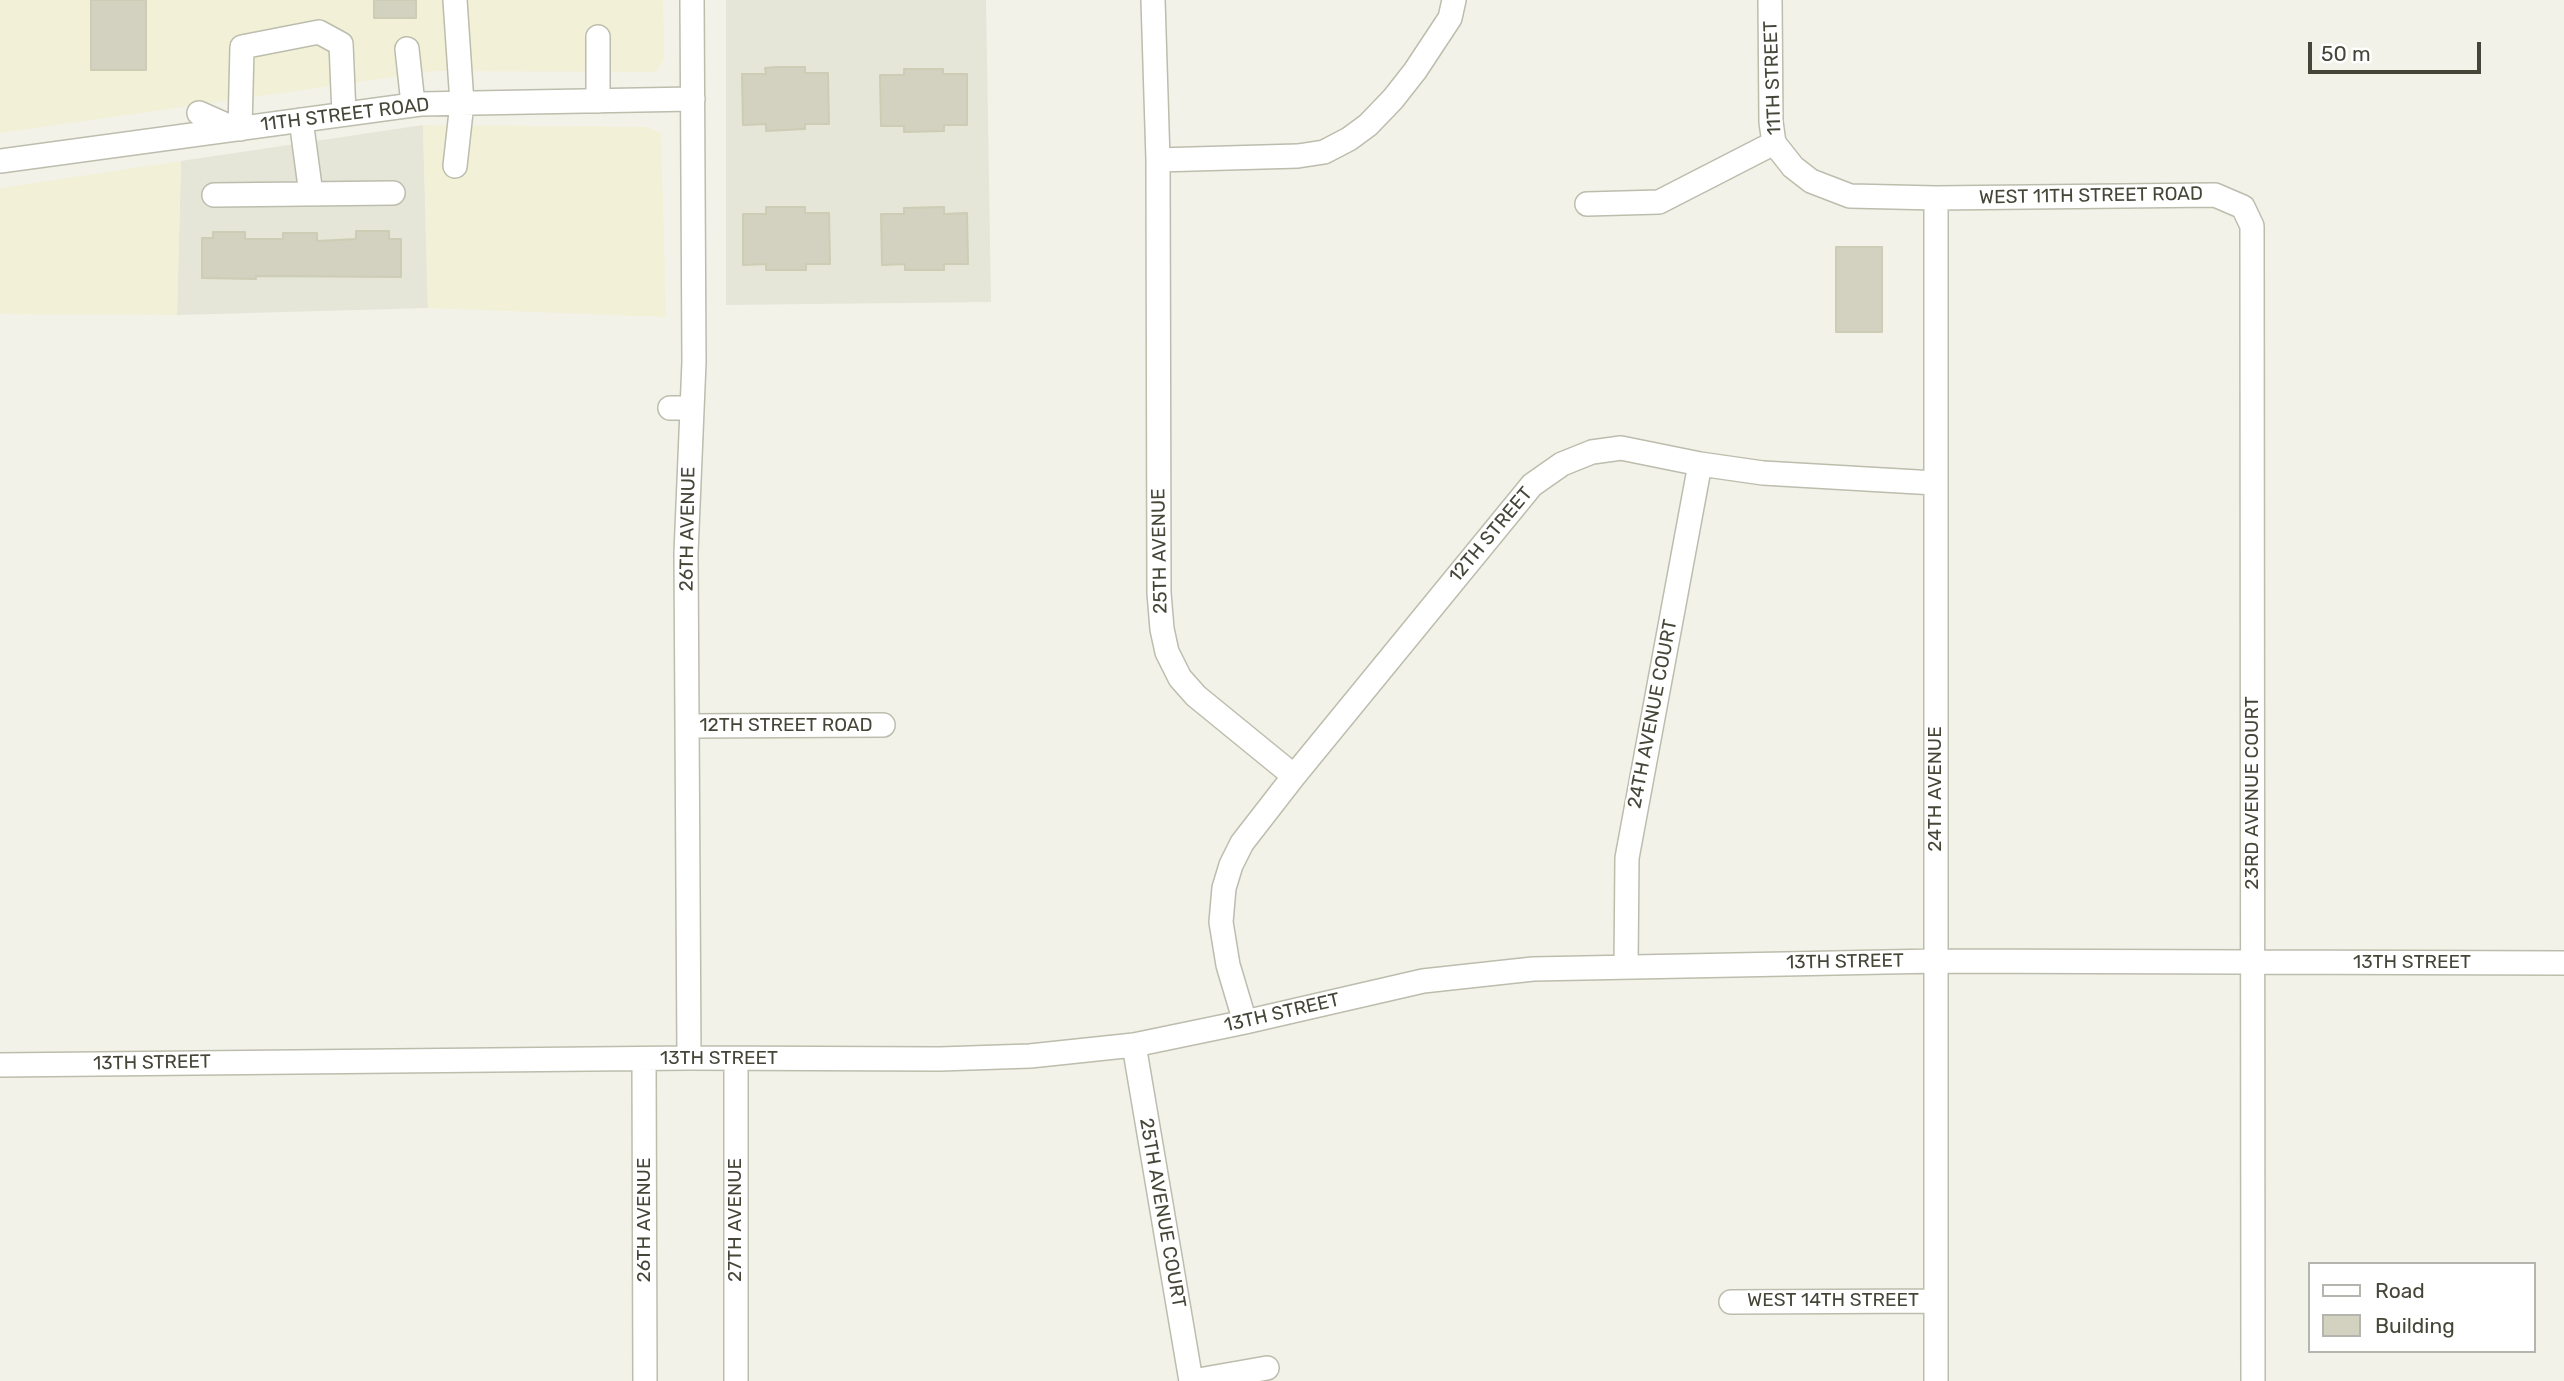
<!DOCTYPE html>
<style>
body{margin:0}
#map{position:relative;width:2564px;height:1381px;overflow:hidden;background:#f2f2e9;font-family:Rubik,sans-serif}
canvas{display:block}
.legend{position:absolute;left:2308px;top:1262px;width:228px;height:91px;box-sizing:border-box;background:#fff;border:2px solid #b5b5af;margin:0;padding:9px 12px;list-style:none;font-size:21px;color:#454538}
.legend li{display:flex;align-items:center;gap:14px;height:35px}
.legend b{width:35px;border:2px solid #b5b5af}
.scale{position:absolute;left:2308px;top:42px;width:173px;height:32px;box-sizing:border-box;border:4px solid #454538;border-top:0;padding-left:9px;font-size:21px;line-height:24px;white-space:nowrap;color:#454538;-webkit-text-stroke:5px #fff;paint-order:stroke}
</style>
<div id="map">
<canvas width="2564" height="1381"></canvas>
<ul class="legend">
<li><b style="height:9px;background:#fff"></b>Road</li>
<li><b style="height:19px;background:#d3d2c0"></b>Building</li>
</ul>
<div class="scale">50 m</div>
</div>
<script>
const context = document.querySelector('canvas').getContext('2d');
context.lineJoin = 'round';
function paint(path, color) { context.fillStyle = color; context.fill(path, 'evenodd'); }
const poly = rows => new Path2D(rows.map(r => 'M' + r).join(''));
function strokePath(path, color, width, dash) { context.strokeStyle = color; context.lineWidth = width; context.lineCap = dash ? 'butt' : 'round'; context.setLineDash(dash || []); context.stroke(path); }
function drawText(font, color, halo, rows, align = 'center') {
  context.font = font + ' Rubik,sans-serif'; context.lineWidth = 5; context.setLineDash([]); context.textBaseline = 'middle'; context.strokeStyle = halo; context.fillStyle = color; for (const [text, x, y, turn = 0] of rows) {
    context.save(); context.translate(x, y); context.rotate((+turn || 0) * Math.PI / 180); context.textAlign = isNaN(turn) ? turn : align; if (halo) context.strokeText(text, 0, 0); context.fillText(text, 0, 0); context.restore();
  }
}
const residential = poly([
 [726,0,986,0,991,302,726,305],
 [423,125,428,308,177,315,181,161]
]);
const commercial = poly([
 [0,0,663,0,664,59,656,72,436,71,0,133],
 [423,125,647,127,661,133,666,317,428,308],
 [181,161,177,315,0,314,0,188]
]);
const building = poly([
 [91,0,146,0,146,70,91,70,91,0],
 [374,0,416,0,416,18,374,18,374,0],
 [777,67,805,67,805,73,828,73,829,124,805,124,805,129,766,131,766,124,743,125,742,74,766,74,765,68,777,67],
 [904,69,943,69,943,74,967,74,967,125,944,125,944,131,904,132,904,126,881,126,880,75,904,75,904,69],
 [766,207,805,207,805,213,829,213,830,264,806,264,806,270,766,270,766,264,743,265,743,214,766,214,766,207],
 [944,207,944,214,967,213,968,264,944,264,944,270,905,270,905,264,882,265,881,214,904,214,904,208,944,207],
 [356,231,389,231,389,239,401,239,401,277,256,276,256,279,202,278,202,238,213,238,213,232,245,232,245,239,283,239,283,233,317,233,317,241,356,239,356,231],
 [1836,247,1882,247,1882,332,1836,332,1836,247]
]);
const minor = poly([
 [455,0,462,103,455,166],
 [1153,0,1158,160,1159,593,1162,629,1167,652,1180,678,1196,696,1294,776],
 [1770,0,1771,122,1774,143,1793,167,1811,181,1850,196,1936,198,2215,195,2243,207,2252,226,2253,1381],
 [598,37,598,101],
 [407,49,413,104],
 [199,113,235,129],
 [301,120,311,194],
 [240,129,242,47,319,32,341,44,344,114],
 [1158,160,1298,156,1324,152,1349,139,1368,125,1393,99,1415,71,1450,18,1454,0],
 [0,161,420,104,693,99],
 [214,195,393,193],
 [1587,204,1659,202,1774,143],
 [670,408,692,408],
 [689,726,883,725],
 [1626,966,1627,858,1700,464],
 [1245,1022,1228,965,1221,922,1224,888,1231,865,1242,843,1294,776,1532,485,1562,464,1592,452,1621,448,1700,464,1763,473,1935,483],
 [1134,1045,1191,1381],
 [689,1058,686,553,694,362,692,0],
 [644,1059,645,1381],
 [736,1059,736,1381],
 [0,1065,689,1058,940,1059,1030,1056,1134,1045,1245,1022,1423,981,1533,969,1936,961,2564,963],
 [1731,1302,1936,1301],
 [1193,1381,1267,1368],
 [1936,1381,1936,198]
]);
const streetNames = [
 ["11TH STREET",1773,78,-92],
 ["11TH STREET ROAD",345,115,-7],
 ["WEST 11TH STREET ROAD",2091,196,-1],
 ["26TH AVENUE",688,529,-89],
 ["12TH STREET",1491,535,-50],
 ["25TH AVENUE",1160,551,-91],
 ["24TH AVENUE COURT",1653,714,-79],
 ["12TH STREET ROAD",786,726],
 ["24TH AVENUE",1936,789,-90],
 ["23RD AVENUE COURT",2253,793,-90],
 ["13TH STREET",1845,962,-1],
 ["13TH STREET",2412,963],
 ["13TH STREET",1282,1013,-13],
 ["13TH STREET",719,1059],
 ["13TH STREET",152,1063,-1],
 ["25TH AVENUE COURT",1162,1213,80],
 ["26TH AVENUE",645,1220,-90],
 ["27TH AVENUE",736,1220,-90],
 ["WEST 14TH STREET",1833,1301]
];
paint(residential, '#e5e6d8');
paint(commercial, '#f2f0d7');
paint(building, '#d3d2c0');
strokePath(building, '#cdccb4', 2);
strokePath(minor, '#bcbdac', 26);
strokePath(minor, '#fff', 23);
drawText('19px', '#454538', '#fff', streetNames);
</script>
